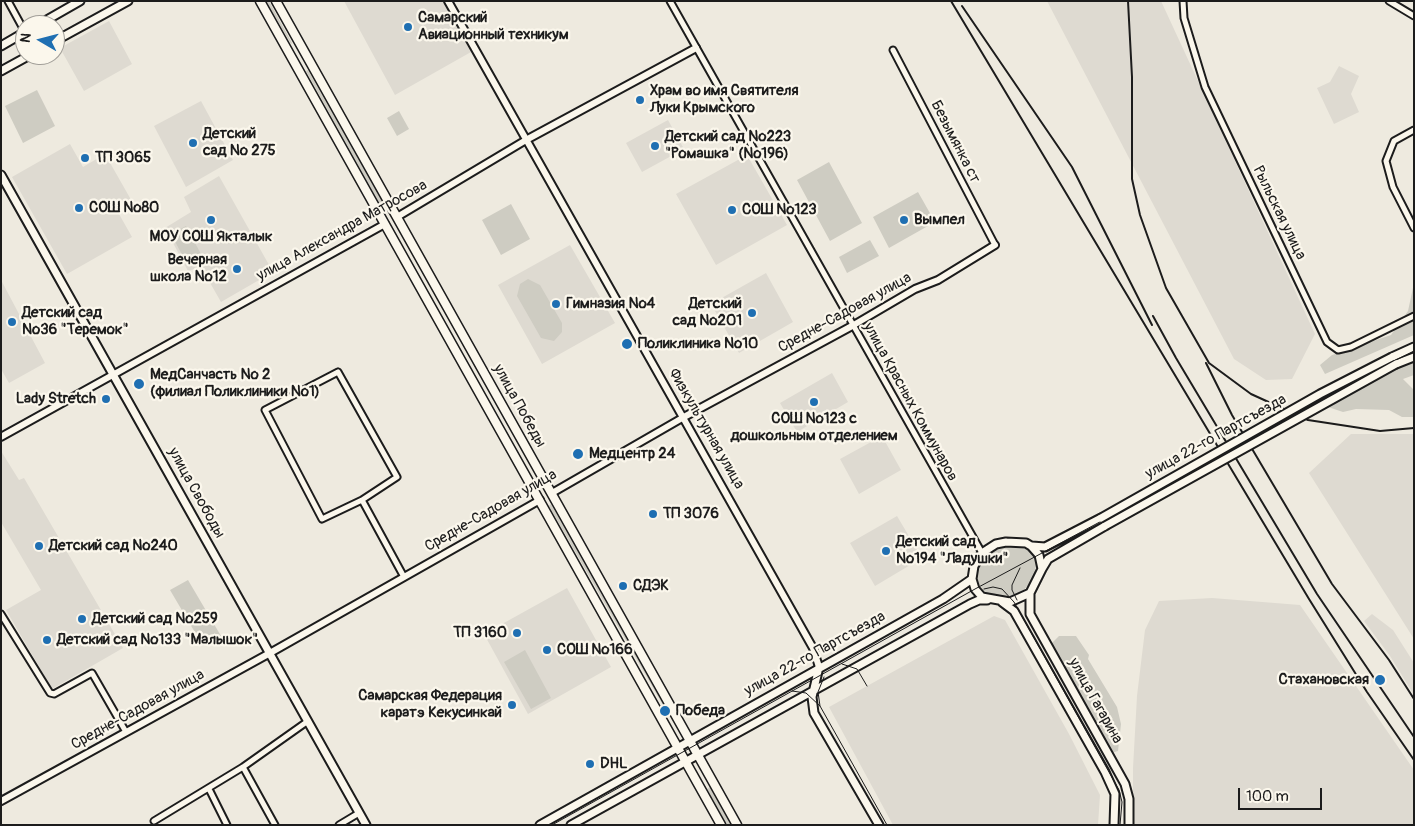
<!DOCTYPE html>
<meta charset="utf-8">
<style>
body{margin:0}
#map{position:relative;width:1415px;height:826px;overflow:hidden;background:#eeeadf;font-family:Pangolin,sans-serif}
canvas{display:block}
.frame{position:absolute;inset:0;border:2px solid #1c1c1c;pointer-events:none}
.north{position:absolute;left:15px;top:15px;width:50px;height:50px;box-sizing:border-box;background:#fbf7ec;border:1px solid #a29f99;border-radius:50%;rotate:278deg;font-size:14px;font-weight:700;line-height:20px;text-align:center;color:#1c1c1c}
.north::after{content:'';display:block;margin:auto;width:18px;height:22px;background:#1f6fb2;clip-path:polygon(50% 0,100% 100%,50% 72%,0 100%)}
.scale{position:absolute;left:1238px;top:788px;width:84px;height:22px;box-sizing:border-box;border:2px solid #1c1c1c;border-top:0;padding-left:6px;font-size:15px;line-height:18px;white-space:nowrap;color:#1c1c1c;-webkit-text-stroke:4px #fbf7ec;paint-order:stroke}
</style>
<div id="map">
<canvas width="1415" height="826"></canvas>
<div class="frame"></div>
<div class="north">N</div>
<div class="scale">100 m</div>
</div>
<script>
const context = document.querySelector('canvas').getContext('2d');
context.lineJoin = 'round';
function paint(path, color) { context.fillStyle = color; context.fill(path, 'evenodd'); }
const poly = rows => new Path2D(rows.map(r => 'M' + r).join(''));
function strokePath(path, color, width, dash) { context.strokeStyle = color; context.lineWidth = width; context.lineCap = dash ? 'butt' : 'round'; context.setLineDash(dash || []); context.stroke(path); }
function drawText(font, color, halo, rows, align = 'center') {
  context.font = font + ' Pangolin,sans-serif'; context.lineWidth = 4.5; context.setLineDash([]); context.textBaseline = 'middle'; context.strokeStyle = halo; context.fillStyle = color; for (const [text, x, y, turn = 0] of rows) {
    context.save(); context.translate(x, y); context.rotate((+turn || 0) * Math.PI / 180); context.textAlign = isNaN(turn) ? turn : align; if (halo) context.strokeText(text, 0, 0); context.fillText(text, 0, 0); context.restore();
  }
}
const built = poly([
 [344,1,444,1,471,52,395,95],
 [1047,1,1161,1,1315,334,1292,379,1266,380,1234,359],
 [109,21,132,64,84,91,60,48],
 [1339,66,1359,76,1351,94,1359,112,1334,124,1317,88,1330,82],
 [201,101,233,160,186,187,154,126],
 [668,120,684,149,642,172,626,143],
 [70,144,83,167,105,154,134,205,119,214,132,237,67,274,12,177],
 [747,155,787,225,716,265,676,194],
 [219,176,273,272,221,302,201,267,188,271,165,228,191,212,184,197],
 [570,245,615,323,542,364,498,285],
 [766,273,793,322,739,353,711,304],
 [1,280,45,363,9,383,1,369],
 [832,373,848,402,797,432,780,403],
 [1351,434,1414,434,1414,639,1309,473],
 [882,436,901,470,859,494,840,459],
 [1,451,19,480,24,478,123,648,52,689,6,610,41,590,1,522],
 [897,516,922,558,875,586,850,543],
 [567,588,611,667,528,714,484,634],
 [1212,598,1300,605,1414,770,1414,825,1133,825,1133,768,1137,696,1145,630,1159,601],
 [1372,614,1393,630,1414,663,1414,695,1390,656,1364,621],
 [994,616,1005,620,1069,734,1100,795,1098,825,893,825,829,707]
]);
const green = poly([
 [266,1,269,1,292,43,291,44],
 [308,70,385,206,382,208,306,71],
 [37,90,55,126,23,143,5,106],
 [399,111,409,129,397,136,387,118],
 [829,162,862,223,830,241,797,180],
 [918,192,935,222,889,248,873,217],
 [511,204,530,239,501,255,482,220],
 [186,226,202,256,187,264,171,234],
 [870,240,879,256,847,273,839,257],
 [528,279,540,285,562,323,562,332,554,341,541,338,517,296,520,284],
 [1414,283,1414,335,1325,374,1320,365,1332,355,1391,335,1408,311],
 [1414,360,1414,375,1403,379,1414,390,1414,417,1402,417,1389,410,1356,409,1343,412,1328,407,1391,369],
 [551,504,668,712,668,714,549,506],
 [1009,545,1021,546,1033,552,1037,562,1033,580,1024,590,1013,596,1001,598,986,594,978,583,976,572,978,566,991,551],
 [188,580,221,636,203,646,170,590],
 [1059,636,1076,636,1089,655,1088,659,1117,707,1121,724,1118,751,1111,753,1084,701,1065,672,1051,644],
 [525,650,551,698,531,709,504,662],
 [710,787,731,825,727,825,707,789]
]);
const minor = poly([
 [8,1,25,32],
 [670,1,982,553],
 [1183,1,1184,18,1205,87,1327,342,1338,350,1351,347,1414,316],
 [1389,1,1414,16],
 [893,50,995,245],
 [1414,130,1394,141,1386,161,1393,187,1414,228],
 [338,372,397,477,362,500,322,519,265,410,338,372],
 [362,500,404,577],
 [1,614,50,693,54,694,92,673,126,732],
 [243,767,275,825],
 [209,789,227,825],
 [154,821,243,767,308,721],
 [339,825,359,813]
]);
const tertiary = poly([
 [448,1,813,648,819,667],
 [397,217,526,140,696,48],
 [1,437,385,224],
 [552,493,684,417,852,326,915,289,938,280,995,245],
 [1,801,270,653,540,500]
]);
const secondary = poly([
 [38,25,80,1],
 [55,41,128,1],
 [1,46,25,32],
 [1,71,30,55],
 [1,175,366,825],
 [1392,357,1414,347],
 [1396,364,1414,357],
 [1006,542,1026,543,1031,546,1039,555,1042,569,1030,593,1010,602,982,597,975,589,972,579,974,566,982,553,996,544,1006,542],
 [1032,546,1045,547,1101,518],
 [1042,569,1048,559,1105,526],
 [1030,593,1030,614,1125,784,1129,799,1129,825],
 [1002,602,1014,611,1105,772,1115,794,1114,825],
 [819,667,812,697,814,713,879,825],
 [540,825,943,599,972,579],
 [571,825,970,604,979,600,987,600]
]);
const primary = poly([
 [260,1,721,825],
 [276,1,737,825]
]);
const tram = poly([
 [984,589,993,587,1002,589,1014,602,1119,790,1122,802,1120,825],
 [1017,600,1012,590,1012,585,1020,568],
 [842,664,857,669,867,686],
 [792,691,806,693,820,706,887,825],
 [820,706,818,692,824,677],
 [552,825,975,589,1217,459,1330,393,1414,351]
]);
const rail = poly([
 [951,1,1309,599,1367,692,1414,760],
 [1128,1,1132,77,1132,179,1140,215,1166,288,1209,363,1251,394,1308,420,1380,431,1414,428],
 [962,6,1072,167,1152,325],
 [1153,316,1176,358,1317,594,1414,737],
 [1206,363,1232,415,1332,584,1389,660,1414,699]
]);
const secondaryBridge = poly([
 [1101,518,1320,394,1392,357],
 [1105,526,1396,364]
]);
const markers = [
 [408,27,5,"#1f6fb2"],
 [640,100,5,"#1f6fb2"],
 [193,143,5,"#1f6fb2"],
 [655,146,5,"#1f6fb2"],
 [85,158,5,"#1f6fb2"],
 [79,208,5,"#1f6fb2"],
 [732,210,5,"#1f6fb2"],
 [211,220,5,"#1f6fb2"],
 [904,220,5,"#1f6fb2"],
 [237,269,5,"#1f6fb2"],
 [556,304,5,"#1f6fb2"],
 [752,313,5,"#1f6fb2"],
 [12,322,5,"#1f6fb2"],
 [627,344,6,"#1f6fb2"],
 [139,384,6,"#1f6fb2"],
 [106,399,5,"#1f6fb2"],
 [814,402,5,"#1f6fb2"],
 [578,454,6,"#1f6fb2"],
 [653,514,5,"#1f6fb2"],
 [39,546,5,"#1f6fb2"],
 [886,551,5,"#1f6fb2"],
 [623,586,5,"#1f6fb2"],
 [82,619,5,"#1f6fb2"],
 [517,633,5,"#1f6fb2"],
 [47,640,5,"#1f6fb2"],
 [547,650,5,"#1f6fb2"],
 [1380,680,6,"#1f6fb2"],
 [512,705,5,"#1f6fb2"],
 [665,711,6,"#1f6fb2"],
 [590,764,5,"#1f6fb2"]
];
const poiNames = [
 ["Самарский",418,18],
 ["Авиационный техникум",418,35],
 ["Храм во имя Святителя",650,91],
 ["Луки Крымского",650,108],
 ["Детский",203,134],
 ["сад № 275",203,151],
 ["Детский сад №223",665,137],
 ["\"Ромашка\" (№196)",665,154],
 ["ТП 3065",95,158],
 ["СОШ №80",89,208],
 ["СОШ №123",742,210],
 ["Вымпел",914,220],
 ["МОУ СОШ Якталык",211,237,"center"],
 ["Вечерная",227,260,"right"],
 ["школа №12",227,277,"right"],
 ["Гимназия №4",566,304],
 ["Детский",742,304,"right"],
 ["сад №201",742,321,"right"],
 ["Детский сад",22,313],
 ["№36 \"Теремок\"",22,330],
 ["Поликлиника №10",638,344],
 ["МедСанчасть № 2",150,375],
 ["(филиал Поликлиники №1)",150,392],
 ["Lady Stretch",96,399,"right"],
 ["СОШ №123 с",814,419,"center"],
 ["дошкольным отделением",814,436,"center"],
 ["Медцентр 24",589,454],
 ["ТП 3076",663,514],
 ["Детский сад",896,542],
 ["№194 \"Ладушки\"",896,559],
 ["Детский сад №240",49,546],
 ["СДЭК",633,586],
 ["Детский сад №259",92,619],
 ["ТП 3160",507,633,"right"],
 ["Детский сад №133 \"Малышок\"",57,640],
 ["СОШ №166",557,650],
 ["Стахановская",1369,680,"right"],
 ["Самарская Федерация",502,696,"right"],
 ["каратэ Кекусинкай",502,713,"right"],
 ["Победа",676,711],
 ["DHL",600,764]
];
const streetNames = [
 ["Безымянка ст",955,142,63],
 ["Рыльская улица",1279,213,64],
 ["улица Александра Матросова",342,231,-29],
 ["Средне-Садовая улица",845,313,-29],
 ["улица Красных Коммунаров",910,402,61],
 ["улица Победы",519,406,61],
 ["Физкультурная улица",706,429,60],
 ["улица 22-го Партсъезда",1216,437,-29],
 ["улица Свободы",196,493,61],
 ["Средне-Садовая улица",491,511,-30],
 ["улица 22-го Партсъезда",815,654,-29],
 ["улица Гагарина",1095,701,61],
 ["Средне-Садовая улица",138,710,-29]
];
paint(built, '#dedad1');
paint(green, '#ceccc2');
strokePath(minor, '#1c1c1c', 9);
strokePath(tertiary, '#1c1c1c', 10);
strokePath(secondary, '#1c1c1c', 11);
strokePath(primary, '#1c1c1c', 11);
strokePath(minor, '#fbf7ec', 5);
strokePath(tertiary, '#fbf7ec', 6);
strokePath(secondary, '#fbf7ec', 7);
strokePath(primary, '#fbf7ec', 8);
strokePath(tram, '#1c1c1c', 1);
strokePath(rail, '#1c1c1c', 2);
strokePath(secondaryBridge, '#1c1c1c', 11, []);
strokePath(secondaryBridge, '#fbf7ec', 7);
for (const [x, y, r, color] of markers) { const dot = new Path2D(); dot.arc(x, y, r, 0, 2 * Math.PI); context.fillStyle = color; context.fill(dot); strokePath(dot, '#fbf7ec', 2); }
drawText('bold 15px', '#1c1c1c', '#fbf7ec', poiNames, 'left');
drawText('15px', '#1c1c1c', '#fbf7ec', streetNames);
</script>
